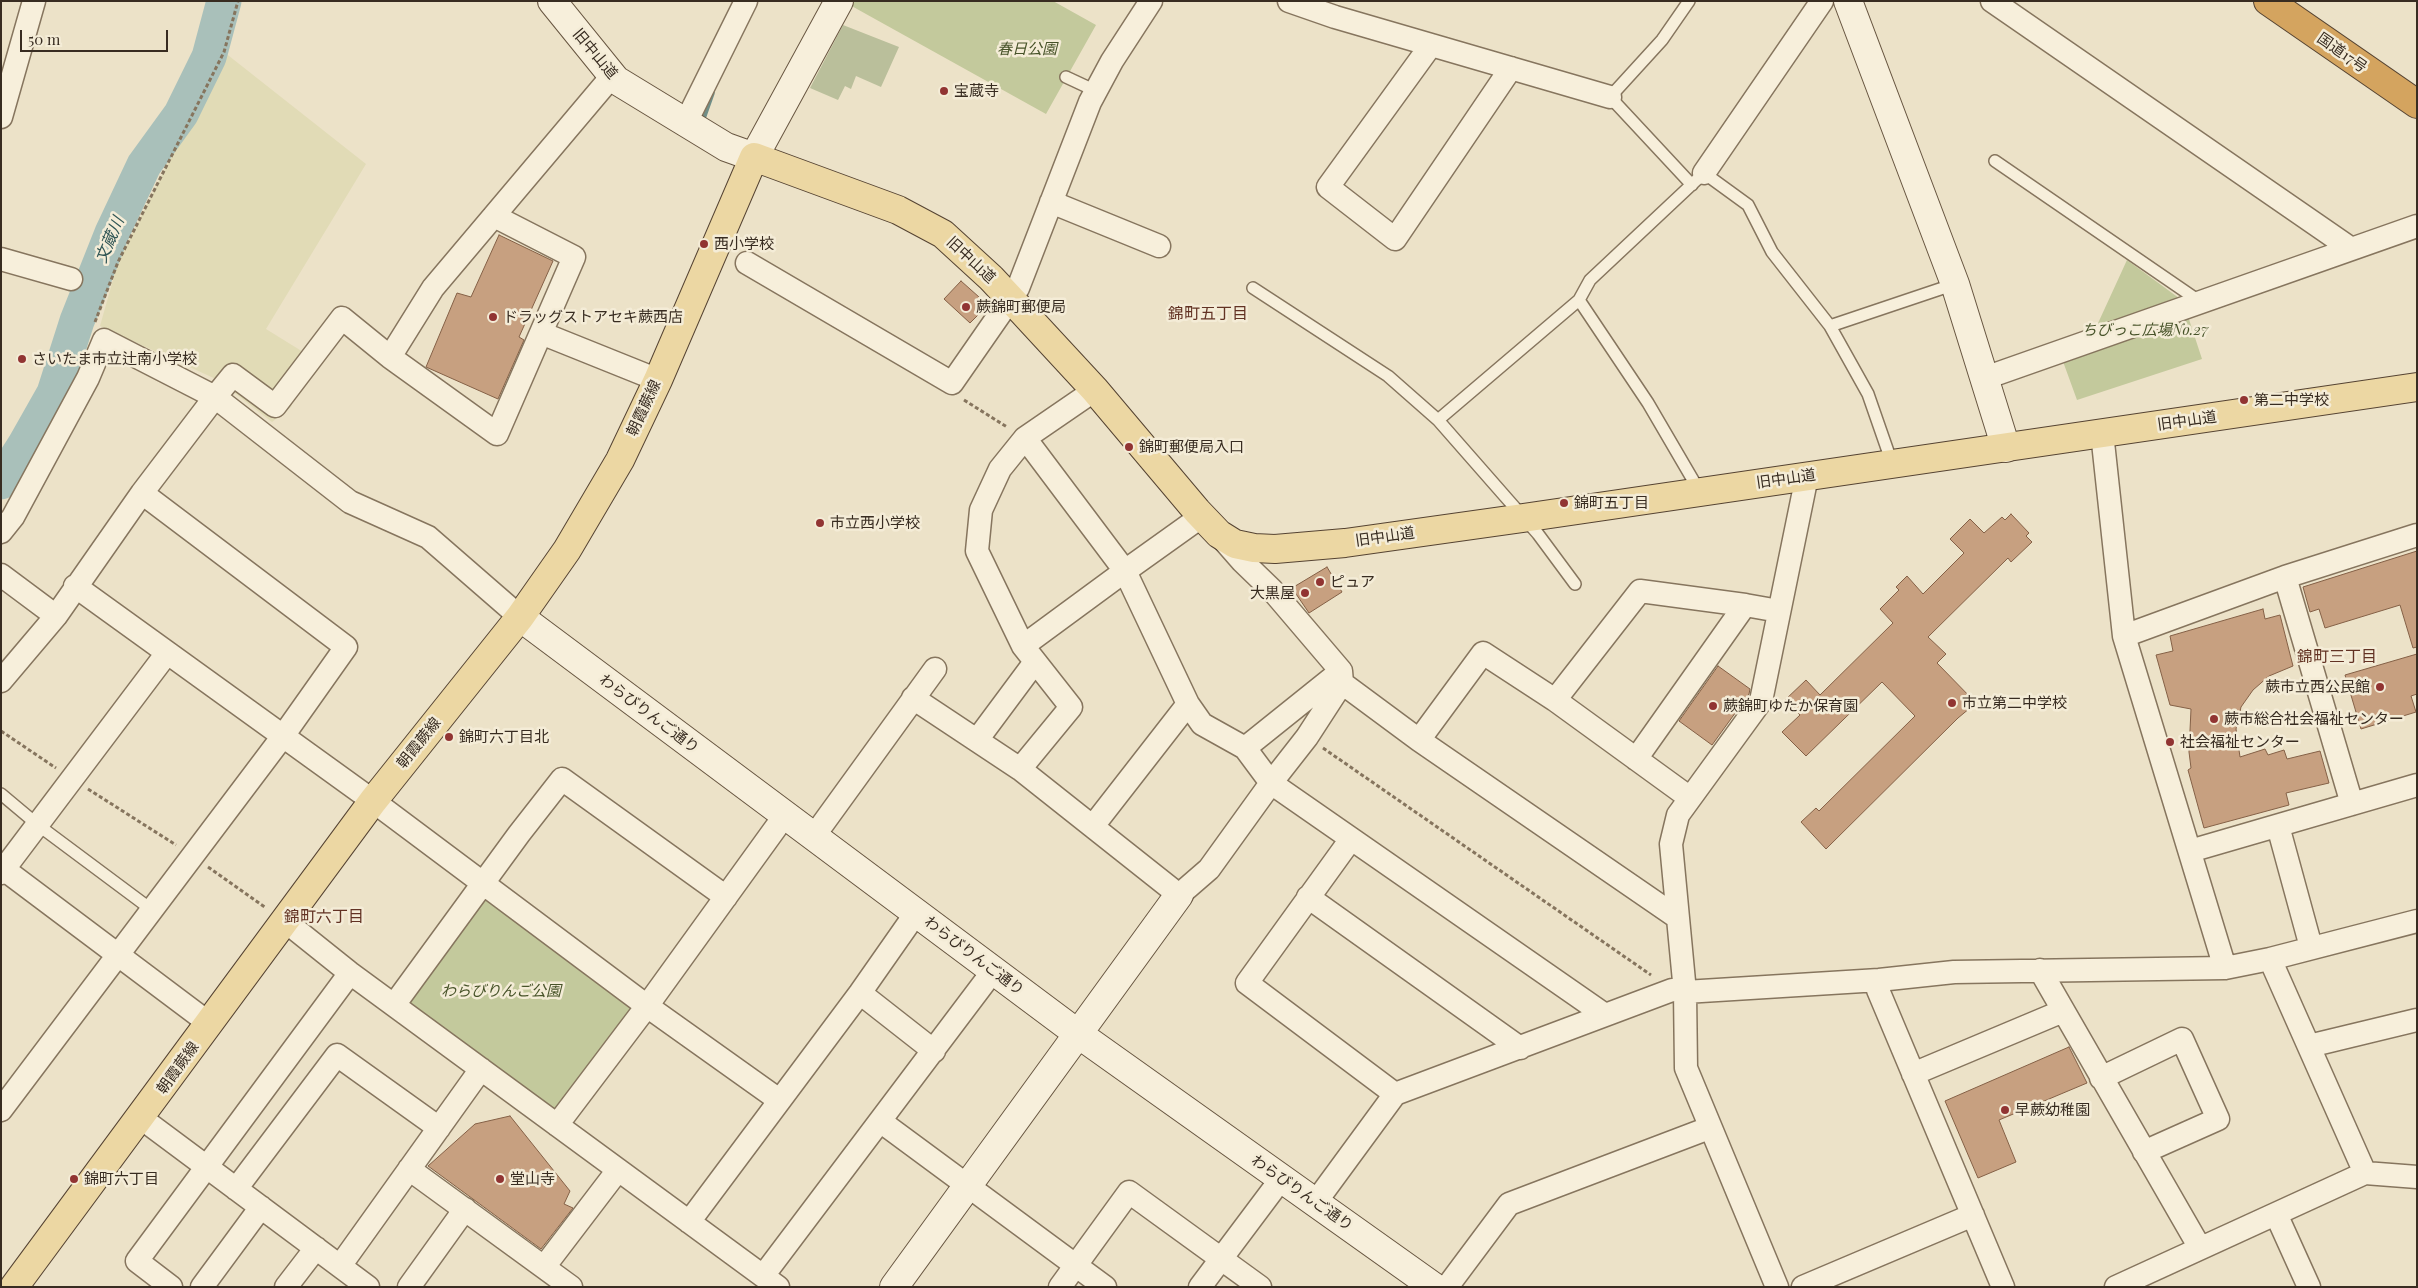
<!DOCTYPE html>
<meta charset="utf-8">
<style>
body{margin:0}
#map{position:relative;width:2418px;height:1288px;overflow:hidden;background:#ece2c8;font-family:"Playfair Display",serif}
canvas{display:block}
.frame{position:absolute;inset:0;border:2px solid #382c21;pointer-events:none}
.scale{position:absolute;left:20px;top:30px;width:148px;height:22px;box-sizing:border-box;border:2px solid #382c21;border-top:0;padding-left:6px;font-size:15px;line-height:18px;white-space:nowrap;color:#382c21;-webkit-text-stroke:4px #f4ecd7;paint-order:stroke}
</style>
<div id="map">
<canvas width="2418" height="1288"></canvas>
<div class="frame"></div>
<div class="scale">50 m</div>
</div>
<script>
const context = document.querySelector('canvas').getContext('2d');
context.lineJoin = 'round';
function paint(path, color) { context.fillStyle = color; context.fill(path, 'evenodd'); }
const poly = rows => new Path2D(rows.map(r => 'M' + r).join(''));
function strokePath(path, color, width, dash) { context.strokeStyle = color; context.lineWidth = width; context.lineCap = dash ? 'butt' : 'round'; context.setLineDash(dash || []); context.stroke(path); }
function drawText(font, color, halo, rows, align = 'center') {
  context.font = font + ' "Playfair Display","Noto Sans JP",serif'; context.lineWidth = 5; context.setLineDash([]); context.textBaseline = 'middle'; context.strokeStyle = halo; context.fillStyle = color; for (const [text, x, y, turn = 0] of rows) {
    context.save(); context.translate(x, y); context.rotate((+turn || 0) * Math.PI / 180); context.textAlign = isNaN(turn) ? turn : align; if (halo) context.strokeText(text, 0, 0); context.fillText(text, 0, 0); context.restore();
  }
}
const farmland = poly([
 [224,52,366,164,266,329,308,355,291,407,272,422,218,380,100,326,118,262]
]);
const green = poly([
 [850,1,1053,1,1096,25,1046,114,848,4],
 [2127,260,2183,301,2202,359,2077,400,2061,356,2088,345],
 [483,884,647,1006,557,1125,394,1005]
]);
const cemetery = poly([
 [843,25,899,47,881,87,856,76,851,89,845,86,838,100,810,88]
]);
const stream = poly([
 [701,124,712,93]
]);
const river = poly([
 [1,482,24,446,54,393,77,321,112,233,144,165,181,114,209,57,224,1]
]);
const building = poly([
 [499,235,553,261,519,337,524,340,498,399,426,367,457,293,471,297,499,235],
 [961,281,988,305,970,323,944,299,961,281],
 [2011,514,2029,533,2026,536,2032,542,2011,562,2008,558,1928,637,1946,654,1937,663,1976,703,1958,718,1826,849,1801,822,1816,808,1819,811,1915,716,1882,682,1806,756,1782,732,1800,715,1785,700,1806,680,1820,695,1893,623,1880,609,1899,590,1896,587,1907,576,1923,594,1964,553,1950,539,1970,519,1984,533,2002,517,2005,520,2011,514],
 [2417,551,2417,647,2413,648,2400,605,2325,628,2319,609,2310,612,2303,587,2417,551],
 [1327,567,1342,592,1309,613,1292,588,1327,567],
 [2263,609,2265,619,2280,615,2293,666,2269,676,2253,690,2241,707,2236,729,2240,757,2265,749,2268,755,2284,750,2287,759,2320,751,2329,783,2286,793,2289,805,2204,828,2188,770,2191,768,2189,752,2191,709,2170,705,2156,655,2173,651,2170,636,2263,609],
 [2417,654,2417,694,2411,696,2416,712,2361,729,2345,675,2417,654],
 [1718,666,1750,689,1749,694,1712,745,1679,721,1718,666],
 [2069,1047,2087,1083,1999,1120,2016,1162,1978,1178,1945,1101,2069,1047],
 [510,1116,570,1191,564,1204,573,1208,541,1249,428,1166,475,1124,510,1116]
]);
const path = poly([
 [95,322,118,262,224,52,238,1],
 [964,400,1007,427],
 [1,731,56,768],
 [1323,748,1651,975],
 [88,789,176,845],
 [208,867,266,908]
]);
const lane = poly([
 [1689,1,1662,40,1610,97,1692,185],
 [1066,77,1096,91],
 [1995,161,2199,301],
 [1253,288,1388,376,1438,420,1538,534,1575,584],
 [1579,300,1648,403,1700,492],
 [1830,326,1955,284],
 [1438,420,1579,300,1590,280,1704,173,1748,205,1772,252,1830,326,1868,394,1892,463],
 [1,794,38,825,152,910]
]);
const street = poly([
 [1289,1,1335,17,1610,97],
 [1992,1,2350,248],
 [1431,45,1328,187,1395,239,1511,68],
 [1,117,34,1],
 [686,122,746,1],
 [1704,173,1822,1],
 [1051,202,1159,246],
 [1,259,71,279],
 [747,263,952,383,1018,288,1090,102,1112,61,1151,1],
 [541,333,658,380],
 [390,357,433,288,612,76],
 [1985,378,2417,226],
 [2102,433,2124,636,2225,968],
 [1,532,13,517,88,378,104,340,215,397,233,375,275,406,342,318,390,357,497,434,574,257,494,216],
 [1221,537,1242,561,1272,590,1341,671,1342,683,1307,737,1271,783,1245,748],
 [1,575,56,616],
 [2285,577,2352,804],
 [75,586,373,801,647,1006,779,1100],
 [2124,636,2285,577,2417,535],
 [1023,646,1125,571,1025,438],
 [1,681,56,616,142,493,215,397,350,502,428,537,520,617],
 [1342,683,1419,740,1678,918],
 [913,698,1020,769,1179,895,1209,869,1271,783,1605,1015],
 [1555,700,1640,591,1745,605],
 [1188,704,1125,571,1202,516],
 [977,740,1035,662],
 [1419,740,1483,653,1555,700,1690,798],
 [1636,759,1745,605,1779,611],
 [1020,769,1071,707,1023,646,977,551,981,510,1000,469,1025,438,1095,390],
 [1093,826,1188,704,1202,724,1245,748,1341,671],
 [2278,826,2311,947],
 [814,836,935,669],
 [1351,839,1247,983,1395,1094],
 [2190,851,2417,785],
 [1,867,210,1024],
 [1,873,167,653],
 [1308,897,1520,1048],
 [285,921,350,973,778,1287],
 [2270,959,2365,1173],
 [2040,970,2200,1248],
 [1879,980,1878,990,2003,1287],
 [860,993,934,1051],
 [394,1005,519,834,562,779,726,897],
 [2309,1046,2417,1020],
 [1913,1074,2063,1011],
 [2101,1078,2182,1039,2218,1119,2144,1152],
 [1,1110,283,736,346,647,142,493],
 [141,1118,368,1287],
 [880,1121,1105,1287],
 [557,1125,647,1006,785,815],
 [409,1169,571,1287],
 [236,1189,337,1055,439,1128],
 [1315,1203,1395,1094,1672,990,1685,992,1879,980,1954,972,2225,968,2270,959,2417,921],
 [2276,1214,2309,1287],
 [689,1222,860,993,916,913],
 [340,1266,481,1069],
 [544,1267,618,1170],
 [763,1276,993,971],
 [171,1287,137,1261,350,973],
 [202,1287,261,1207],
 [286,1287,316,1248],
 [409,1287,465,1209],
 [1060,1287,1129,1192,1260,1287],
 [1200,1287,1281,1179],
 [1447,1287,1509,1204,1709,1128],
 [1777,1287,1686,1068,1685,992,1671,844,1678,815,1761,701,1807,476],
 [1803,1287,1973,1215],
 [2116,1287,2365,1173,2417,1177]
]);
const secondary = poly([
 [552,1,616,80,726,147,754,157,839,1],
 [1848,1,1955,284,2006,448],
 [520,617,1077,1033,1434,1287],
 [894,1287,1179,895]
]);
const primary = poly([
 [14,1287,373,801,520,617,567,550,620,460,658,380,754,157,898,210,943,234,991,278,1021,310,1095,390,1197,511,1219,534,1235,544,1254,548,1275,549,1345,543,1523,518,2417,387]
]);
const highway = poly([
 [2268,1,2417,104]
]);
const markers = [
 [944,91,5,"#913432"],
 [704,244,5,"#913432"],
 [966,307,5,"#913432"],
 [493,317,5,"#913432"],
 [22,359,5,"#913432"],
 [2244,400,5,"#913432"],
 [1129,447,5,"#913432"],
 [1564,503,5,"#913432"],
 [820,523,5,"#913432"],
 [1320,582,5,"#913432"],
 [1305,593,5,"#913432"],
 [2380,687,5,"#913432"],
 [1952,703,5,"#913432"],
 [1713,706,5,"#913432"],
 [2214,719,5,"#913432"],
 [449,737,5,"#913432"],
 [2170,742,5,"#913432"],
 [2005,1110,5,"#913432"],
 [74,1179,5,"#913432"],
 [500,1179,5,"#913432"]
];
const parkNames = [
 ["春日公園",1027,49],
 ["ちびっこ広場No.27",2145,330],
 ["わらびりんご公園",501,991]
];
const streetNames = [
 ["国道17号",2342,53,35],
 ["旧中山道",595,54,50],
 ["旧中山道",971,260,43],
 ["朝霞蕨線",644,408,-65],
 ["旧中山道",2187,421,-8],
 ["旧中山道",1786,479,-8],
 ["旧中山道",1385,537,-8],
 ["わらびりんご通り",649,714,37],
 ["朝霞蕨線",419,743,-51],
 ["わらびりんご通り",974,956,37],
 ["朝霞蕨線",178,1068,-54],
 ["わらびりんご通り",1302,1193,35]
];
const poiNames = [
 ["宝蔵寺",954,91],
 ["西小学校",714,244],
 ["蕨錦町郵便局",976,307],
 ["ドラッグストアセキ蕨西店",503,317],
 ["さいたま市立辻南小学校",32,359],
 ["第二中学校",2254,400],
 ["錦町郵便局入口",1139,447],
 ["錦町五丁目",1574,503],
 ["市立西小学校",830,523],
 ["ピュア",1330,582],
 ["大黒屋",1295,593,"right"],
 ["蕨市立西公民館",2370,687,"right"],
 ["市立第二中学校",1962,703],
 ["蕨錦町ゆたか保育園",1723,706],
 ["蕨市総合社会福祉センター",2224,719],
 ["錦町六丁目北",459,737],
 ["社会福祉センター",2180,742],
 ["早蕨幼稚園",2015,1110],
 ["錦町六丁目",84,1179],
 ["堂山寺",510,1179]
];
const waterNames = [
 ["文蔵川",110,240,-67]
];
const neighbourhoodNames = [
 ["錦町五丁目",1208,314],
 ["錦町三丁目",2337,657],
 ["錦町六丁目",324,917]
];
paint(farmland, '#e1dbb6');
paint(green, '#c3c99c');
paint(cemetery, '#babf9b');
strokePath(stream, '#708e87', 5.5);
strokePath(river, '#a9c0ba', 35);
paint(building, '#c7a080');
strokePath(building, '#846046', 1);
strokePath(lane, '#86755e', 14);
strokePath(street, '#86755e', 25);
strokePath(secondary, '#685641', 30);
strokePath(primary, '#554332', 30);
strokePath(highway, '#554332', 30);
strokePath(path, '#86755e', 3, [4, 2.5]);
strokePath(lane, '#f7efdb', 11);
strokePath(street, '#f7efdb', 22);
strokePath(secondary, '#f7efdb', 28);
strokePath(primary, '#ecd7a3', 28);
strokePath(highway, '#d4a45f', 28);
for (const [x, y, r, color] of markers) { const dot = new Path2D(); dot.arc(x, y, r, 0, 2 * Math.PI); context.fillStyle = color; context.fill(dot); strokePath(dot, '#f4ecd7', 2); }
drawText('italic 15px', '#475329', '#f4ecd7', parkNames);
drawText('15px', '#382c21', '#f4ecd7', streetNames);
drawText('15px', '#382c21', '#f4ecd7', poiNames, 'left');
drawText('italic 16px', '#315655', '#f4ecd7', waterNames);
drawText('16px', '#623223', '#f4ecd7', neighbourhoodNames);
</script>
